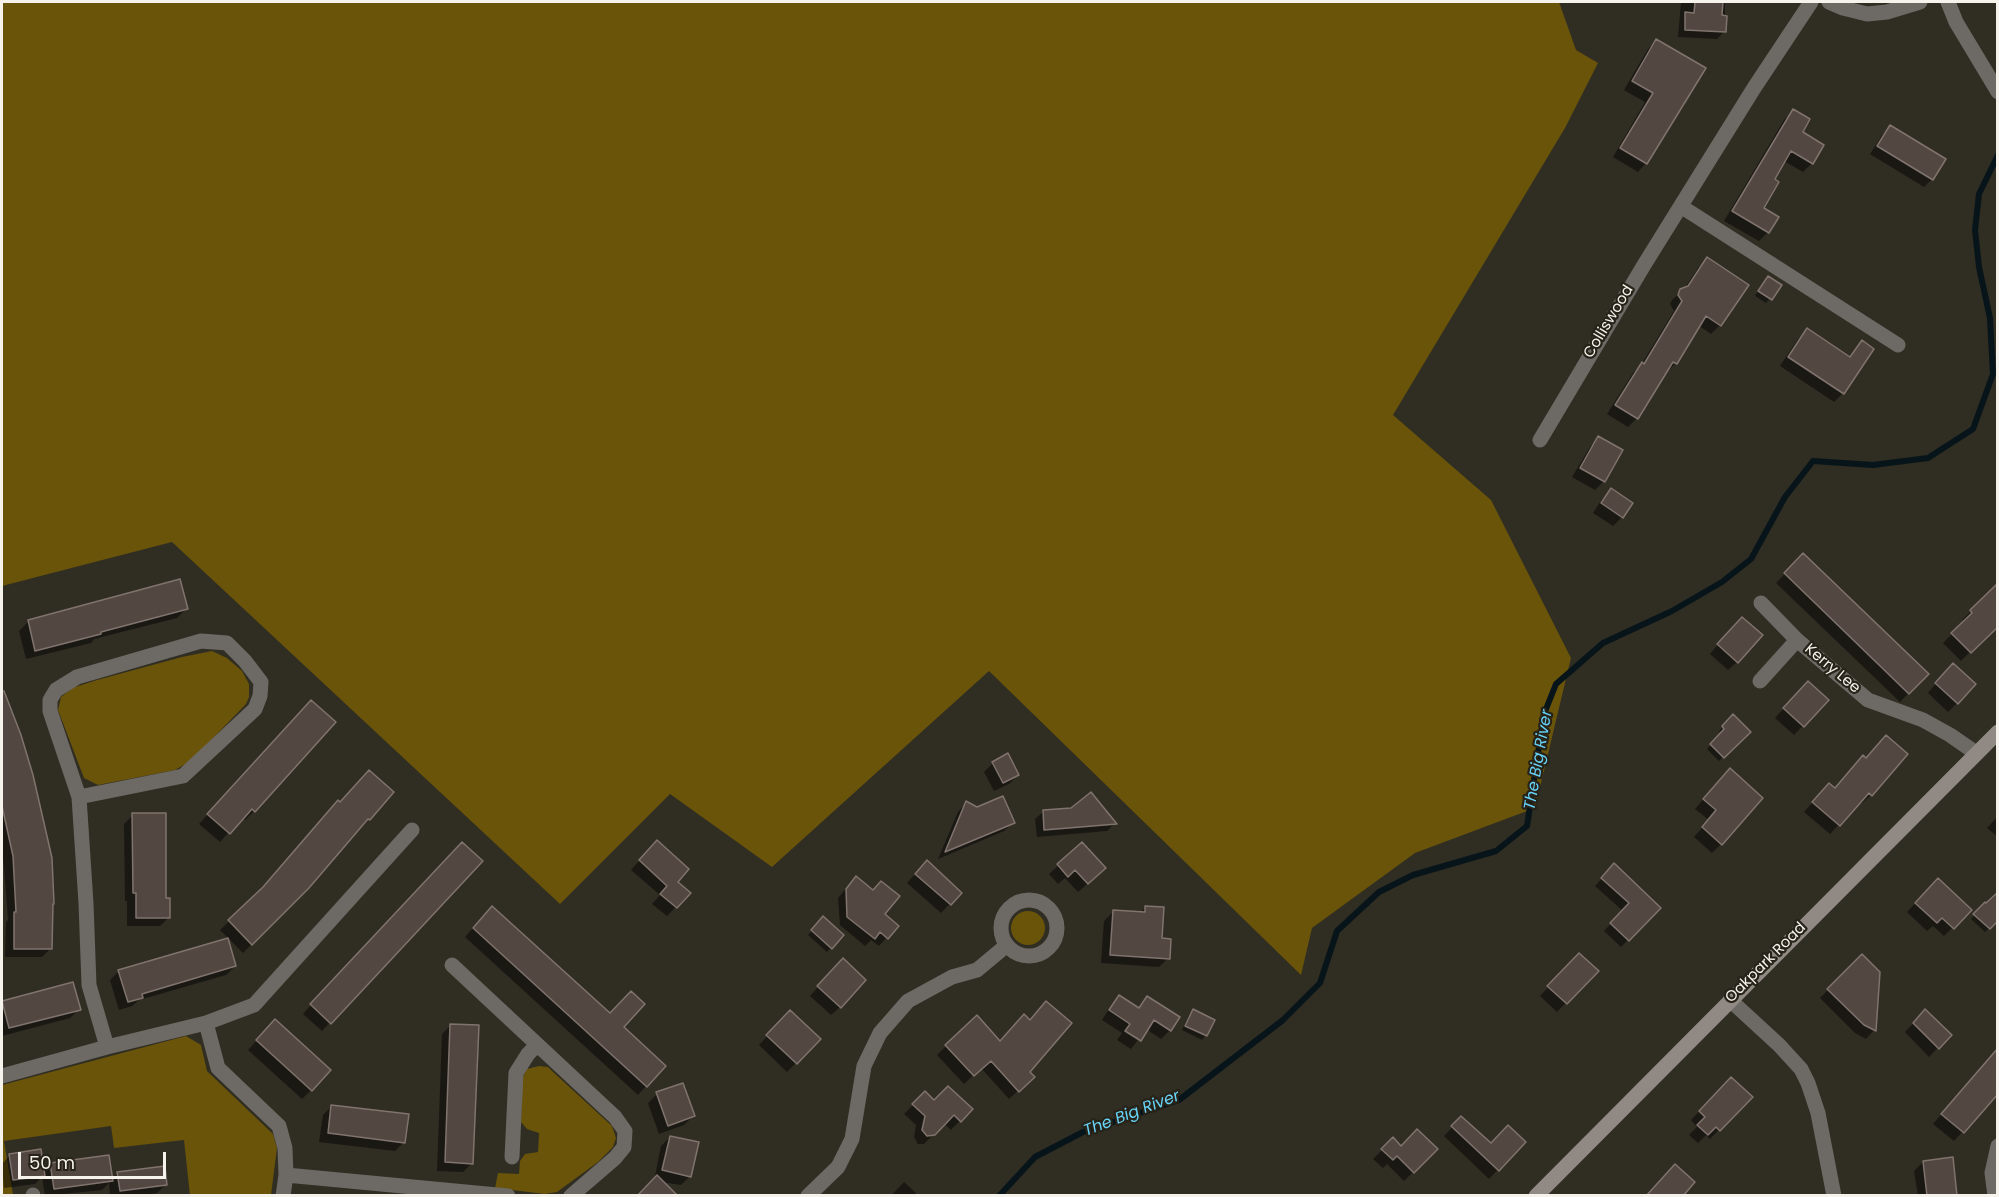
<!DOCTYPE html>
<style>
body{margin:0}
#map{position:relative;width:1999px;height:1197px;overflow:hidden;background:#302d23;font-family:Poppins,sans-serif}
canvas{display:block}
.frame{position:absolute;inset:0;border:3px solid #f5f3ec;pointer-events:none}
.scale{position:absolute;left:18px;top:1152px;width:148px;height:27px;box-sizing:border-box;border:3px solid #f5f3ec;border-top:0;padding-left:8px;font-size:18px;line-height:21px;white-space:nowrap;color:#f5f3ec;-webkit-text-stroke:4px #272319;paint-order:stroke}
</style>
<div id="map">
<canvas width="1999" height="1197"></canvas>
<div class="frame"></div>
<div class="scale">50 m</div>
</div>
<script>
const context = document.querySelector('canvas').getContext('2d');
context.lineJoin = 'round';
function paint(path, color) { context.fillStyle = color; context.fill(path, 'evenodd'); }
const poly = rows => new Path2D(rows.map(r => 'M' + r).join(''));
function strokePath(path, color, width, dash) { context.strokeStyle = color; context.lineWidth = width; context.lineCap = dash ? 'butt' : 'round'; context.setLineDash(dash || []); context.stroke(path); }
function drawText(font, color, halo, rows, align = 'center') {
  context.font = font + ' Poppins,sans-serif'; context.lineWidth = 4.5; context.setLineDash([]); context.textBaseline = 'middle'; context.strokeStyle = halo; context.fillStyle = color; for (const [text, x, y, turn = 0] of rows) {
    context.save(); context.translate(x, y); context.rotate((+turn || 0) * Math.PI / 180); context.textAlign = isNaN(turn) ? turn : align; if (halo) context.strokeText(text, 0, 0); context.fillText(text, 0, 0); context.restore();
  }
}
const green = poly([
 [2,2,1559,2,1576,50,1598,63,1565,128,1393,415,1491,500,1571,658,1535,808,1415,853,1312,928,1301,975,989,671,772,867,670,794,560,904,172,542,2,586],
 [212,651,227,658,242,671,249,684,249,697,246,704,191,761,175,770,98,785,84,778,58,710,61,697,72,688,97,680,182,657],
 '1011 928a17 17 0 1 1 34 0a17 17 0 1 1-34 0Z',
 [186,1036,201,1045,207,1071,273,1134,277,1148,271,1195,190,1196,184,1140,114,1148,111,1126,4,1141,13,1195,2,1196,2,1085],
 [539,1066,548,1067,552,1071,612,1126,616,1138,613,1147,598,1162,557,1192,545,1194,495,1188,498,1173,519,1174,520,1161,525,1154,538,1152,539,1133,527,1129,521,1122,522,1079,527,1069]
]);
const shadow = poly([
 [1681,2,1725,2,1725,31,1717,39,1678,37],
 [1656,41,1704,69,1646,163,1638,172,1613,157,1645,102,1624,90,1648,49],
 [1793,111,1812,163,1803,172,1784,161,1773,180,1762,209,1777,217,1768,232,1759,241,1724,221,1784,120],
 [1890,127,1932,179,1924,187,1870,154,1882,135],
 [1707,259,1720,325,1711,334,1698,325,1676,363,1667,372,1637,418,1628,427,1607,414,1633,373,1641,365,1674,311,1670,304,1672,300,1684,289,1698,268],
 [1764,282,1780,286,1766,303,1755,296],
 [1807,330,1848,358,1862,342,1843,393,1834,402,1780,366,1798,339],
 [1599,438,1604,481,1595,490,1572,477,1590,447],
 [1611,490,1622,517,1613,526,1593,513,1602,499],
 [1803,555,1927,674,1900,702,1776,583],
 [179,581,186,609,177,618,94,639,91,643,26,659,19,631,28,622],
 [1998,585,1998,624,1961,661,1943,643,1964,622,1962,620],
 [1733,627,1737,662,1728,670,1710,654],
 [1944,674,1957,703,1948,712,1928,693],
 [1799,692,1827,700,1794,735,1775,718],
 [2,699,5,699,51,948,42,957,5,957,6,922,8,920,4,866,2,852],
 [302,711,254,811,245,820,242,817,220,842,199,824],
 [1733,717,1748,732,1719,761,1707,749,1721,734,1719,731],
 [1865,759,1871,795,1862,803,1860,802,1830,834,1804,812,1820,794,1834,790],
 [993,763,1018,775,1009,784,994,791,984,772],
 [1721,779,1721,844,1712,853,1694,837,1709,820,1695,809],
 [338,802,369,819,308,887,243,953,220,930,257,895],
 [966,803,1013,823,1004,831,938,859,958,812],
 [1043,812,1115,823,1107,831,1037,837,1035,819],
 [133,815,165,899,169,917,160,926,127,926,127,901,125,901,124,824],
 [1998,816,1998,837,1987,828],
 [1082,844,1095,877,1078,892,1065,878,1058,884,1049,874],
 [648,851,689,893,667,916,652,904,660,895,631,870],
 [453,852,330,1022,322,1031,303,1014],
 [918,871,960,893,941,913,907,883],
 [1607,873,1659,908,1621,947,1604,931,1623,911,1595,886],
 [848,886,897,926,879,946,871,940,865,946,840,925,838,898],
 [1929,889,1970,910,1944,936,1933,926,1927,931,1907,912],
 [1985,904,1998,919,1985,932,1971,919],
 [1145,908,1168,958,1159,967,1101,963,1104,921,1113,912,1140,913],
 [483,917,610,1015,622,1027,646,1086,638,1095,465,937],
 [823,919,842,935,827,952,808,935],
 [1579,955,1596,971,1557,1012,1540,996],
 [1862,956,1879,972,1874,1030,1866,1039,1855,1033,1820,998],
 [235,966,226,975,139,1000,132,1006,119,1010,110,980,119,971],
 [834,969,840,1007,831,1015,810,996],
 [72,984,79,1009,70,1018,2,1036,2,1002],
 [1120,997,1137,1009,1148,998,1170,1030,1161,1039,1146,1029,1131,1049,1117,1040,1122,1033,1102,1020,1111,1006],
 [1193,1011,1206,1035,1202,1040,1182,1030,1189,1015],
 [1925,1011,1950,1035,1929,1057,1905,1032],
 [790,1012,819,1039,787,1072,759,1045],
 [1029,1021,1028,1072,1033,1077,1009,1099,981,1068,964,1084,937,1055,946,1046,1000,1042],
 [451,1025,472,1163,463,1172,437,1171,442,1034],
 [266,1030,311,1090,302,1099,248,1050],
 [1998,1049,1998,1092,1954,1141,1933,1124],
 [1731,1079,1751,1097,1710,1139,1706,1135,1698,1143,1689,1135,1697,1127,1691,1120],
 [925,1093,934,1102,971,1109,951,1130,944,1123,924,1144,918,1144,914,1137,916,1125,904,1114],
 [657,1094,693,1116,684,1125,659,1134,648,1103],
 [332,1106,404,1142,395,1151,319,1142,323,1115],
 [1461,1118,1491,1145,1524,1142,1489,1179,1444,1136],
 [670,1137,690,1176,681,1185,654,1181,661,1146],
 [1393,1139,1401,1148,1436,1149,1404,1181,1387,1164,1383,1168,1373,1159],
 [10,1155,43,1172,51,1165,111,1180,117,1174,166,1184,157,1193,140,1196,110,1196,109,1183,102,1190,45,1196,42,1177,35,1184,4,1188,2,1164],
 [1923,1162,1956,1196,1918,1196,1914,1171],
 [904,1182,916,1193,914,1196,891,1196]
]);
const stream = poly([
 [999,1196,1035,1157,1083,1132,1179,1100,1283,1020,1320,983,1337,931,1379,892,1413,875,1496,851,1527,826,1544,714,1556,684,1603,643,1672,611,1722,582,1751,559,1785,497,1813,461,1873,465,1928,458,1973,429,1993,374,1990,318,1979,267,1975,230,1979,194,1998,155]
]);
const building = poly([
 [1695,2,1723,2,1722,15,1727,16,1726,32,1685,30,1685,12,1694,13,1695,2],
 [1656,39,1706,68,1647,164,1620,148,1653,93,1632,81,1656,39],
 [1793,109,1810,119,1803,132,1824,145,1813,164,1791,151,1775,179,1779,182,1764,208,1779,217,1769,233,1732,211,1793,109],
 [1890,125,1946,159,1933,180,1877,146,1890,125],
 [1707,257,1749,285,1721,326,1706,316,1677,364,1673,362,1638,419,1615,405,1642,362,1644,364,1682,301,1678,295,1680,289,1688,286,1707,257],
 [1768,276,1782,285,1772,300,1758,291,1768,276],
 [1807,328,1850,357,1862,340,1874,349,1844,394,1788,357,1807,328],
 [1598,436,1623,450,1605,482,1580,468,1598,436],
 [1611,488,1633,503,1623,518,1601,503,1611,488],
 [1803,553,1929,674,1909,694,1784,573,1803,553],
 [180,579,188,609,101,632,101,634,35,651,28,620,180,579],
 [1998,583,1998,627,1971,653,1951,633,1972,613,1970,610,1998,583],
 [1742,617,1763,635,1738,663,1717,644,1742,617],
 [1953,663,1976,684,1958,704,1935,683,1953,663],
 [1808,681,1829,700,1804,727,1783,708,1808,681],
 [2,691,4,691,21,735,33,775,52,858,54,904,53,904,52,949,14,949,14,912,16,912,13,856,2,806,2,691],
 [311,700,336,722,255,812,252,809,230,834,207,814,311,700],
 [1733,714,1751,732,1724,758,1710,744,1724,729,1722,726,1733,714],
 [1886,735,1908,754,1872,796,1869,793,1840,826,1812,802,1829,783,1835,788,1863,755,1866,758,1886,735],
 [1008,753,1019,775,1003,783,992,762,1008,753],
 [1730,768,1763,798,1722,845,1702,827,1716,810,1703,799,1730,768],
 [369,770,394,792,370,820,368,819,309,888,252,945,228,920,263,887,338,800,340,802,369,770],
 [1091,792,1117,824,1044,830,1043,810,1071,808,1091,792],
 [1003,796,1015,823,945,852,966,801,977,807,1003,796],
 [132,813,166,813,166,898,170,898,170,918,136,918,136,893,133,893,132,813],
 [657,840,689,869,678,882,691,893,677,908,660,894,667,886,639,860,657,840],
 [462,842,483,861,331,1024,310,1004,462,842],
 [1082,842,1106,868,1088,884,1075,870,1068,877,1057,864,1082,842],
 [927,860,962,893,951,905,915,874,927,860],
 [1614,863,1661,908,1629,941,1610,923,1629,903,1601,878,1614,863],
 [856,876,873,890,881,881,900,896,885,914,899,926,888,939,880,932,875,939,847,917,846,889,856,876],
 [1938,878,1972,910,1954,929,1942,918,1937,923,1915,903,1938,878],
 [1998,892,1998,921,1990,929,1973,914,1985,902,1986,903,1998,892],
 [492,906,610,1013,631,991,645,1004,624,1027,666,1066,647,1087,473,928,492,906],
 [1145,906,1164,907,1162,938,1171,939,1170,959,1110,955,1113,910,1145,912,1145,906],
 [823,916,844,935,832,949,811,930,823,916],
 [228,938,236,966,142,994,143,998,128,1002,118,970,228,938],
 [1579,953,1599,971,1567,1004,1547,986,1579,953],
 [1862,954,1880,972,1876,1031,1864,1025,1827,989,1862,954],
 [843,958,866,980,841,1008,817,986,843,958],
 [73,982,81,1010,9,1028,2,1001,73,982],
 [1119,995,1139,1008,1147,996,1180,1017,1171,1031,1154,1020,1141,1041,1125,1031,1130,1024,1109,1010,1119,995],
 [1046,1001,1072,1023,1030,1072,1035,1077,1019,1092,991,1061,974,1076,945,1045,977,1015,1000,1041,1024,1014,1030,1020,1046,1001],
 [1193,1009,1215,1020,1207,1036,1185,1026,1193,1009],
 [1925,1009,1952,1035,1939,1049,1913,1023,1925,1009],
 [790,1010,821,1039,797,1064,766,1035,790,1010],
 [275,1019,331,1070,312,1091,256,1040,275,1019],
 [450,1024,479,1025,473,1164,445,1162,450,1024],
 [1998,1048,1998,1094,1964,1133,1941,1114,1998,1048],
 [1731,1077,1753,1097,1720,1131,1716,1127,1708,1135,1697,1125,1705,1117,1699,1111,1731,1077],
 [683,1083,695,1116,668,1126,656,1092,683,1083],
 [948,1086,973,1109,961,1122,954,1115,935,1135,927,1136,922,1130,925,1116,912,1104,925,1091,934,1100,948,1086],
 [331,1105,409,1114,405,1143,328,1133,331,1105],
 [1461,1116,1491,1143,1508,1125,1526,1142,1499,1171,1451,1126,1461,1116],
 [1417,1129,1438,1149,1414,1173,1397,1156,1393,1160,1381,1149,1393,1137,1401,1146,1417,1129],
 [670,1136,699,1142,691,1177,662,1170,670,1136],
 [41,1149,45,1176,13,1180,9,1154,41,1149],
 [109,1155,113,1181,54,1189,50,1163,109,1155],
 [1953,1157,1957,1196,1927,1196,1923,1161,1953,1157],
 [1675,1164,1695,1182,1683,1196,1646,1196,1675,1164],
 [165,1166,167,1185,120,1191,117,1172,165,1166],
 [657,1175,678,1196,637,1196,657,1175]
]);
const minor = poly([
 [1829,2,1843,8,1867,14,1887,12,1920,2],
 [1682,207,1898,345],
 [1540,440,1644,265,1754,88,1811,2],
 [1761,603,1797,640,1868,700,1923,720,1950,735,1976,753],
 [1760,681,1797,640],
 [79,797,183,776,255,709,260,696,261,682,245,661,227,643,201,641,77,677,56,690,50,700,50,711,79,797,86,903,89,985,107,1047],
 '1001 928a28 28 0 1 1 56 0a28 28 0 1 1-56 0Z',
 [452,965,615,1117,625,1131,624,1147,615,1158,571,1196],
 [206,1023,218,1068,279,1126,285,1148,286,1175,283,1196],
 [2,1076,107,1047,206,1023,254,1005,412,830],
 [512,1157,516,1073,528,1054,537,1045],
 [286,1175,508,1196],
 [33,1195,33,1196],
 [808,1196,838,1167,852,1139,864,1066,880,1033,908,1001,952,977,977,970,1007,945],
 [1995,1196,1992,1173,1998,1146]
]);
const tertiary = poly([
 [1948,2,1956,22,1998,92],
 [1730,1000,1779,1045,1801,1069,1808,1083,1818,1113,1834,1196]
]);
const secondary = poly([
 [1536,1196,1998,732]
]);
const streetNames = [
 ["Colliswood",1609,322,-59],
 ["Kerry Lee",1832,669,40],
 ["Oakpark Road",1766,963,-45]
];
const waterNames = [
 ["The Big River",1539,760,-80],
 ["The Big River",1132,1114,-21]
];
paint(green, '#695409');
paint(shadow, '#0007');
strokePath(stream, '#07151a', 6);
paint(building, '#524741');
strokePath(building, '#81746e', 1.5);
strokePath(minor, '#6d6965', 15);
strokePath(tertiary, '#6d6965', 15);
strokePath(secondary, '#918a84', 15);
drawText('15px', '#f5f3ec', '#272319', streetNames);
drawText('italic 16px', '#68d4f9', '#272319', waterNames);
</script>
